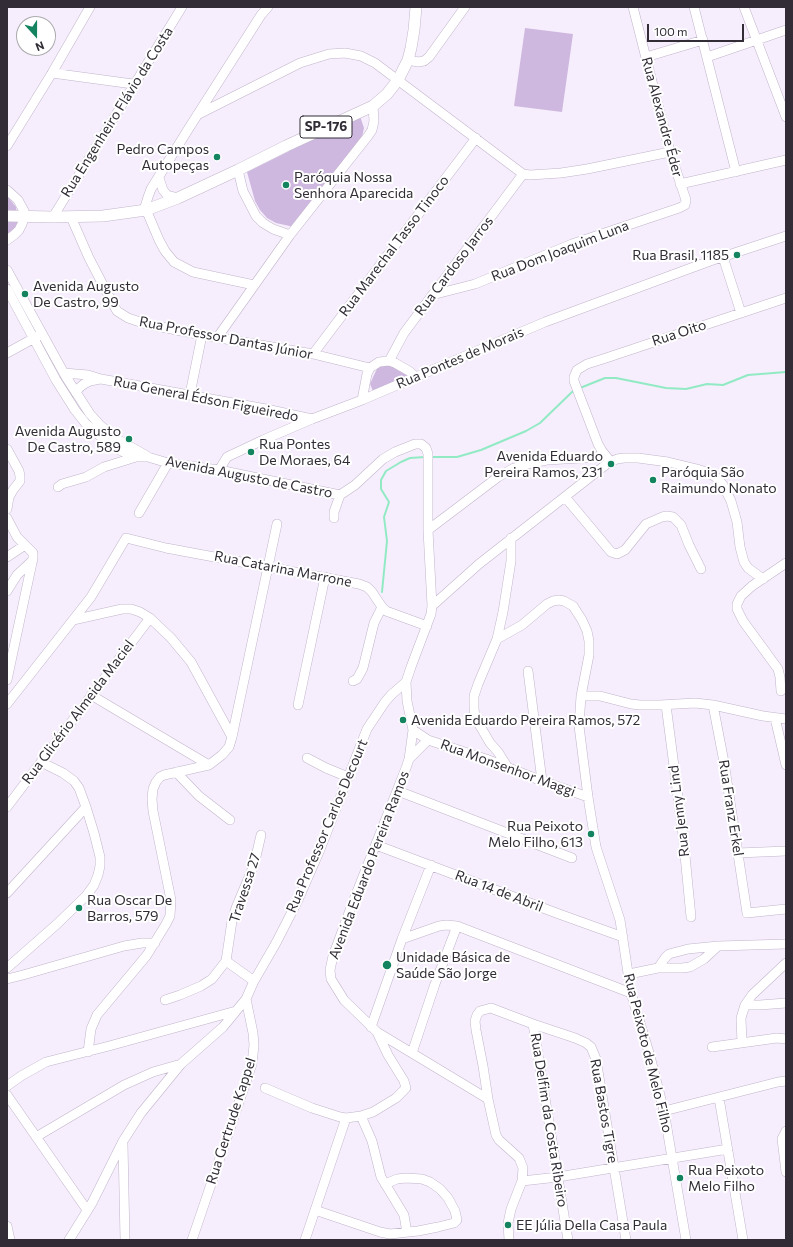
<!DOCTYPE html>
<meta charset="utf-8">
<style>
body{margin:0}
#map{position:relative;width:793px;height:1247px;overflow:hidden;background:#f6eefc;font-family:Commissioner,sans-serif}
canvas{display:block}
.frame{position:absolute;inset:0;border:8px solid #312c35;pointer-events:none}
.north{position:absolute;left:16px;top:16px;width:40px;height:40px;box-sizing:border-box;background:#fff;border:1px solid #adabae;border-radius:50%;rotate:159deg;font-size:11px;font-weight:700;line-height:16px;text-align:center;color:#312c35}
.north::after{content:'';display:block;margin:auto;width:14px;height:18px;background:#138360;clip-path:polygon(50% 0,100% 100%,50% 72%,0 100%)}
.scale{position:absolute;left:647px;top:24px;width:97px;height:18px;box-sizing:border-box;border:2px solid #312c35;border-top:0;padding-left:5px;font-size:12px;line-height:14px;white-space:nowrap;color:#312c35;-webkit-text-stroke:3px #fff;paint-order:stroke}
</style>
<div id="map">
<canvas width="793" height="1247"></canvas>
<div class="frame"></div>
<div class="north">N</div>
<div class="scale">100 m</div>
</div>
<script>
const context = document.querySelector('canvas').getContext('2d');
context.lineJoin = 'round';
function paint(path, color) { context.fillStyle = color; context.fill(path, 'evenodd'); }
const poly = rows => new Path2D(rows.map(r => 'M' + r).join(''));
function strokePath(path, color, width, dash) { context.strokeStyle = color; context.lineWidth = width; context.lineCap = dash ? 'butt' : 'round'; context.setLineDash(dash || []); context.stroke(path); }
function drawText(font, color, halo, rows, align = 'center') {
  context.font = font + ' Commissioner,sans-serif'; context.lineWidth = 4; context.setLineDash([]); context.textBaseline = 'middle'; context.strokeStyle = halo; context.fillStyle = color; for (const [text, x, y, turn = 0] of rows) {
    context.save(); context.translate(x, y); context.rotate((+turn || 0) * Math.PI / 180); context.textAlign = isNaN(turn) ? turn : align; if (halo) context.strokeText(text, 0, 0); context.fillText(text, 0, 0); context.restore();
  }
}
const green = poly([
 [525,28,573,34,562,112,514,106],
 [360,116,364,128,362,137,294,227,276,223,267,218,260,210,255,201,247,172],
 [7,196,16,207,18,226,7,234],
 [393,365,408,375,373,391,370,384,374,375,378,367]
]);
const stream = poly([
 [580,388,605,378,616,378,666,388,686,389,707,384,723,385,748,375,786,372],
 [431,457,457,457,481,450,526,431,540,423,572,392,574,391],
 [382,592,387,541,384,517,389,502,381,489,381,480,386,471,401,462,410,458,425,457]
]);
const minor = poly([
 [694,7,736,172],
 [744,7,786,117],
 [646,57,703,40],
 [707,57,786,30],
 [408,60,418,62,424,61,429,57,465,7],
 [52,73,133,84],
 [197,115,300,63,329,54,345,53,361,56,375,63,523,174,530,175,561,173,587,169,670,152],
 [7,146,52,73,90,7],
 [238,170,243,191,256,216,263,223,273,229,290,235],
 [159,178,163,190,167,195,178,198],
 [680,184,786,160],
 [7,190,18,200,24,211,25,216,22,224,19,230,14,235,7,240],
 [53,217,182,7],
 [71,217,89,258,113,304,117,311,128,318,146,324,202,335,313,354,370,368],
 [723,257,741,313],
 [7,270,66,377,90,414,100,425,117,439,147,456],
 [254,285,193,272,174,262,165,251,159,240,145,207,148,197,151,189,189,128,261,15,268,7],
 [7,289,56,380,75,410,86,424,100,436,118,449,127,454,136,457,148,457,168,463,219,470,340,495,355,485,383,459,395,452,415,444,421,444,426,448,428,454,428,530,432,606,431,614,411,667,406,682,407,701,413,730,428,740,486,759,542,781,588,797],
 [432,295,475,284,572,244,679,208,685,205,686,200,670,152,633,7],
 [217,338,290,235,368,136,372,130,374,121,373,106],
 [7,353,38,336],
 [313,354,476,138],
 [389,361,404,333,523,174],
 [64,373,88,375,101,379,266,409,312,419],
 [76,393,79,388,84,384,90,381,100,379],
 [190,394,202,335],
 [362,400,367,374,370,368,379,362,389,361,395,363,409,371,416,377],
 [7,449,19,471,20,476,20,481,13,490,9,497,7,509],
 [611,462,602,451,598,444,574,381,574,377,577,370,587,364,603,359,786,298],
 [219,470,227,457,263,440,312,419,362,400,545,322,710,261,786,236],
 [58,487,62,484,86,477,104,467,136,457],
 [565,497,611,552,617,554,625,550,646,524,662,517,667,516,673,517,681,525,689,545,701,569],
 [139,513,168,463],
 [7,518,17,537,33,553,33,558,7,680],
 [334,518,334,512,340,495],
 [428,530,498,477,514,468,532,463,547,460,598,457,605,455],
 [7,557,25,545],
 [7,591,17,575,33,560],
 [432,606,479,564,608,463,617,459,624,458,638,458,668,462,697,469,709,473,717,478,723,485,731,501,737,522,740,547,744,562,748,568,763,579],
 [73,620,122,609,131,609,140,612,150,618,171,638,191,662,232,737],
 [497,639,522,625,547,604,553,601,559,600,564,601,573,606,582,620,587,631,589,641,589,655,581,696,579,726,588,797,596,847,620,920,631,993,650,1056,664,1111,686,1240],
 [528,671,542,781],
 [353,681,357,679,363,668,374,623,382,607],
 [781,691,780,677,778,669,743,621,737,609,737,604,741,596,752,586,786,563],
 [91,695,209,765],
 [581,696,600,696,631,704,640,705,660,705,695,703,713,705,763,716,786,719],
 [7,704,91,597,126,538,166,548,359,584,367,587,372,592,382,607,386,611,427,626],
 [298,705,325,577],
 [666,705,683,835,691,917],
 [713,705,724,762,747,913,786,909],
 [775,718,786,765],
 [307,758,326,768,348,777],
 [409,759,428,740],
 [508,768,498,752,490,743,483,731,475,718,474,708,474,696,478,684,497,639,503,612,511,561,511,538],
 [176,772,199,796,230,820],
 [398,791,572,858],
 [7,807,150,618],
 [376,845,559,914,623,937],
 [738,853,786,851],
 [7,893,86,807],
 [402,939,439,926,446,925,457,926,631,993],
 [226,961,254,981],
 [786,963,752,995,745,1005,760,1005,786,1003],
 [7,968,57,924,86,896,94,885,98,875,100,866,100,857,94,833,86,807,79,788,74,781,63,773,41,762],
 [658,968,665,958,669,954,688,949,718,946,786,944],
 [629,974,658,968,682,968,690,967,704,959,718,946],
 [7,979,23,975,124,946,142,943,155,943],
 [165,1000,180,995,201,986,212,979,226,961,232,921,236,908,254,865,261,835],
 [533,1024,568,1240],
 [371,1027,402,939,431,865],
 [377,1032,488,1099,496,1135,499,1140,519,1158,523,1168,522,1181,511,1209,508,1223,509,1240],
 [742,1043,741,1018,745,1005],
 [712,1047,777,1038,786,1039],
 [88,1052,91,1029,97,1015,147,955,166,924,170,916,171,900,153,811,152,799,153,789,156,782,160,777,164,775,209,765,222,755,229,747,232,737,277,524],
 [412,1053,435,984,457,926],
 [7,1086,21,1076,46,1062,109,1046,236,1011],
 [265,1088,312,1108,340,1117,346,1118,361,1116,373,1112,396,1098,406,1088,404,1081,388,1055,377,1032,344,1000,331,979,330,970,333,956,353,902,406,768,409,759,413,730],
 [7,1095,87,1210],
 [719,1098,743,1240],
 [488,1099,483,1066,476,1030,475,1021,477,1015,480,1011,491,1008,496,1010,533,1024,575,1038,586,1043,591,1047,596,1059,626,1240],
 [664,1111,778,1082,786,1081],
 [361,1116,372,1141,381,1177,404,1215,406,1227,406,1232],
 [786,1131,782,1139,786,1172],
 [36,1137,124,1085,153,1072,181,1064],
 [123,1144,125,1240],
 [522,1181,558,1177,728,1149],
 [315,1210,380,1232,390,1234,418,1231,438,1227,454,1223,457,1220,455,1211,448,1198,440,1189,430,1182,422,1179,406,1178,397,1179,385,1184],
 [7,1226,10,1240],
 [69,1240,92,1203,123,1141,141,1113,181,1064,223,1027,246,999,254,981,276,943,298,900,319,852,367,729,385,702,391,695,406,682],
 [192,1240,252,1064,254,1045,253,1033,246,999],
 [305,1240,346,1118]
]);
const major = poly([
 [7,216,53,217,103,216,146,210,178,198,238,170,286,146,373,106,387,94,398,80,408,60,411,48,414,30,416,7]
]);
const markers = [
 [217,157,4,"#138360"],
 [286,185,4,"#138360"],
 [737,255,4,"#138360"],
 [25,294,4,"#138360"],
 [129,439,4,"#138360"],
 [251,452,4,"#138360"],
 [611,464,4,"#138360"],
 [653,480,4,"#138360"],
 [403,720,4,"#138360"],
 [591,834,4,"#138360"],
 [79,908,4,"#138360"],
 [387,965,5,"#138360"],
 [680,1178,4,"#138360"],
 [508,1225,4,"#138360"]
];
const shields = [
 [326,127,52]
];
const shieldNames = [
 ["SP-176",326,127]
];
const streetNames = [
 ["Rua Engenheiro Flávio da Costa",117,112,-58],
 ["Rua Alexandre Éder",662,117,75],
 ["Rua Marechal Tasso Tinoco",394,246,-53],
 ["Rua Dom Joaquim Luna",560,251,-21],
 ["Rua Cardoso Jarros",454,266,-53],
 ["Rua Oito",679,333,-18],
 ["Rua Professor Dantas Júnior",226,338,11],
 ["Rua Pontes de Morais",460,358,-23],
 ["Rua General Édson Figueiredo",206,399,11],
 ["Avenida Augusto de Castro",249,477,11],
 ["Rua Catarina Marrone",283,569,11],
 ["Rua Glicério Almeida Maciel",78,712,-53],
 ["Rua Monsenhor Maggi",508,768,20],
 ["Rua Franz Erkel",731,808,81],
 ["Rua Jenny Lind",679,811,-97],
 ["Rua Professor Carlos Decourt",327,826,-67],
 ["Avenida Eduardo Pereira Ramos",369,865,-69],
 ["Travessa 27",245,888,-72],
 ["Rua 14 de Abril",499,891,21],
 ["Rua Peixoto de Melo Filho",648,1053,76],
 ["Rua Bastos Tigre",604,1111,80],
 ["Rua Delfim da Costa Ribeiro",549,1120,81],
 ["Rua Gertrude Kappel",231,1121,-72]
];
const poiNames = [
 ["Pedro Campos",209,149,"right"],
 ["Autopeças",209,165,"right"],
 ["Paróquia Nossa",294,177],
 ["Senhora Aparecida",294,193],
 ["Rua Brasil, 1185",729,255,"right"],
 ["Avenida Augusto",33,286],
 ["De Castro, 99",33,302],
 ["Avenida Augusto",121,431,"right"],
 ["De Castro, 589",121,447,"right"],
 ["Rua Pontes",259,444],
 ["De Moraes, 64",259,460],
 ["Avenida Eduardo",603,456,"right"],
 ["Pereira Ramos, 231",603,472,"right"],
 ["Paróquia São",661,472],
 ["Raimundo Nonato",661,488],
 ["Avenida Eduardo Pereira Ramos, 572",411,720],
 ["Rua Peixoto",583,826,"right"],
 ["Melo Filho, 613",583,842,"right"],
 ["Rua Oscar De",87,900],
 ["Barros, 579",87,916],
 ["Unidade Básica de",396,957],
 ["Saúde São Jorge",396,973],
 ["Rua Peixoto",688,1170],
 ["Melo Filho",688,1186],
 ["EE Júlia Della Casa Paula",516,1225]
];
paint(green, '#cfb8e0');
strokePath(stream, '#92eac5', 2);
strokePath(minor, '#c1b4cb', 10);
strokePath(major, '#c1b4cb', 12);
strokePath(minor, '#fff', 9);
strokePath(major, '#fff', 11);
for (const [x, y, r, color] of markers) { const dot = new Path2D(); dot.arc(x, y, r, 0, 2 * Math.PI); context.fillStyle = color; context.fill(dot); strokePath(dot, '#fff', 1.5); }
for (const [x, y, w] of shields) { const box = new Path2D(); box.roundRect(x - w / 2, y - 11, w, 22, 3); context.fillStyle = '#fff'; context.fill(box); strokePath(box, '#312c35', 1); }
drawText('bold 13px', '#312c35', null, shieldNames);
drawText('14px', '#312c35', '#fff', streetNames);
drawText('14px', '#312c35', '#fff', poiNames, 'left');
</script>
